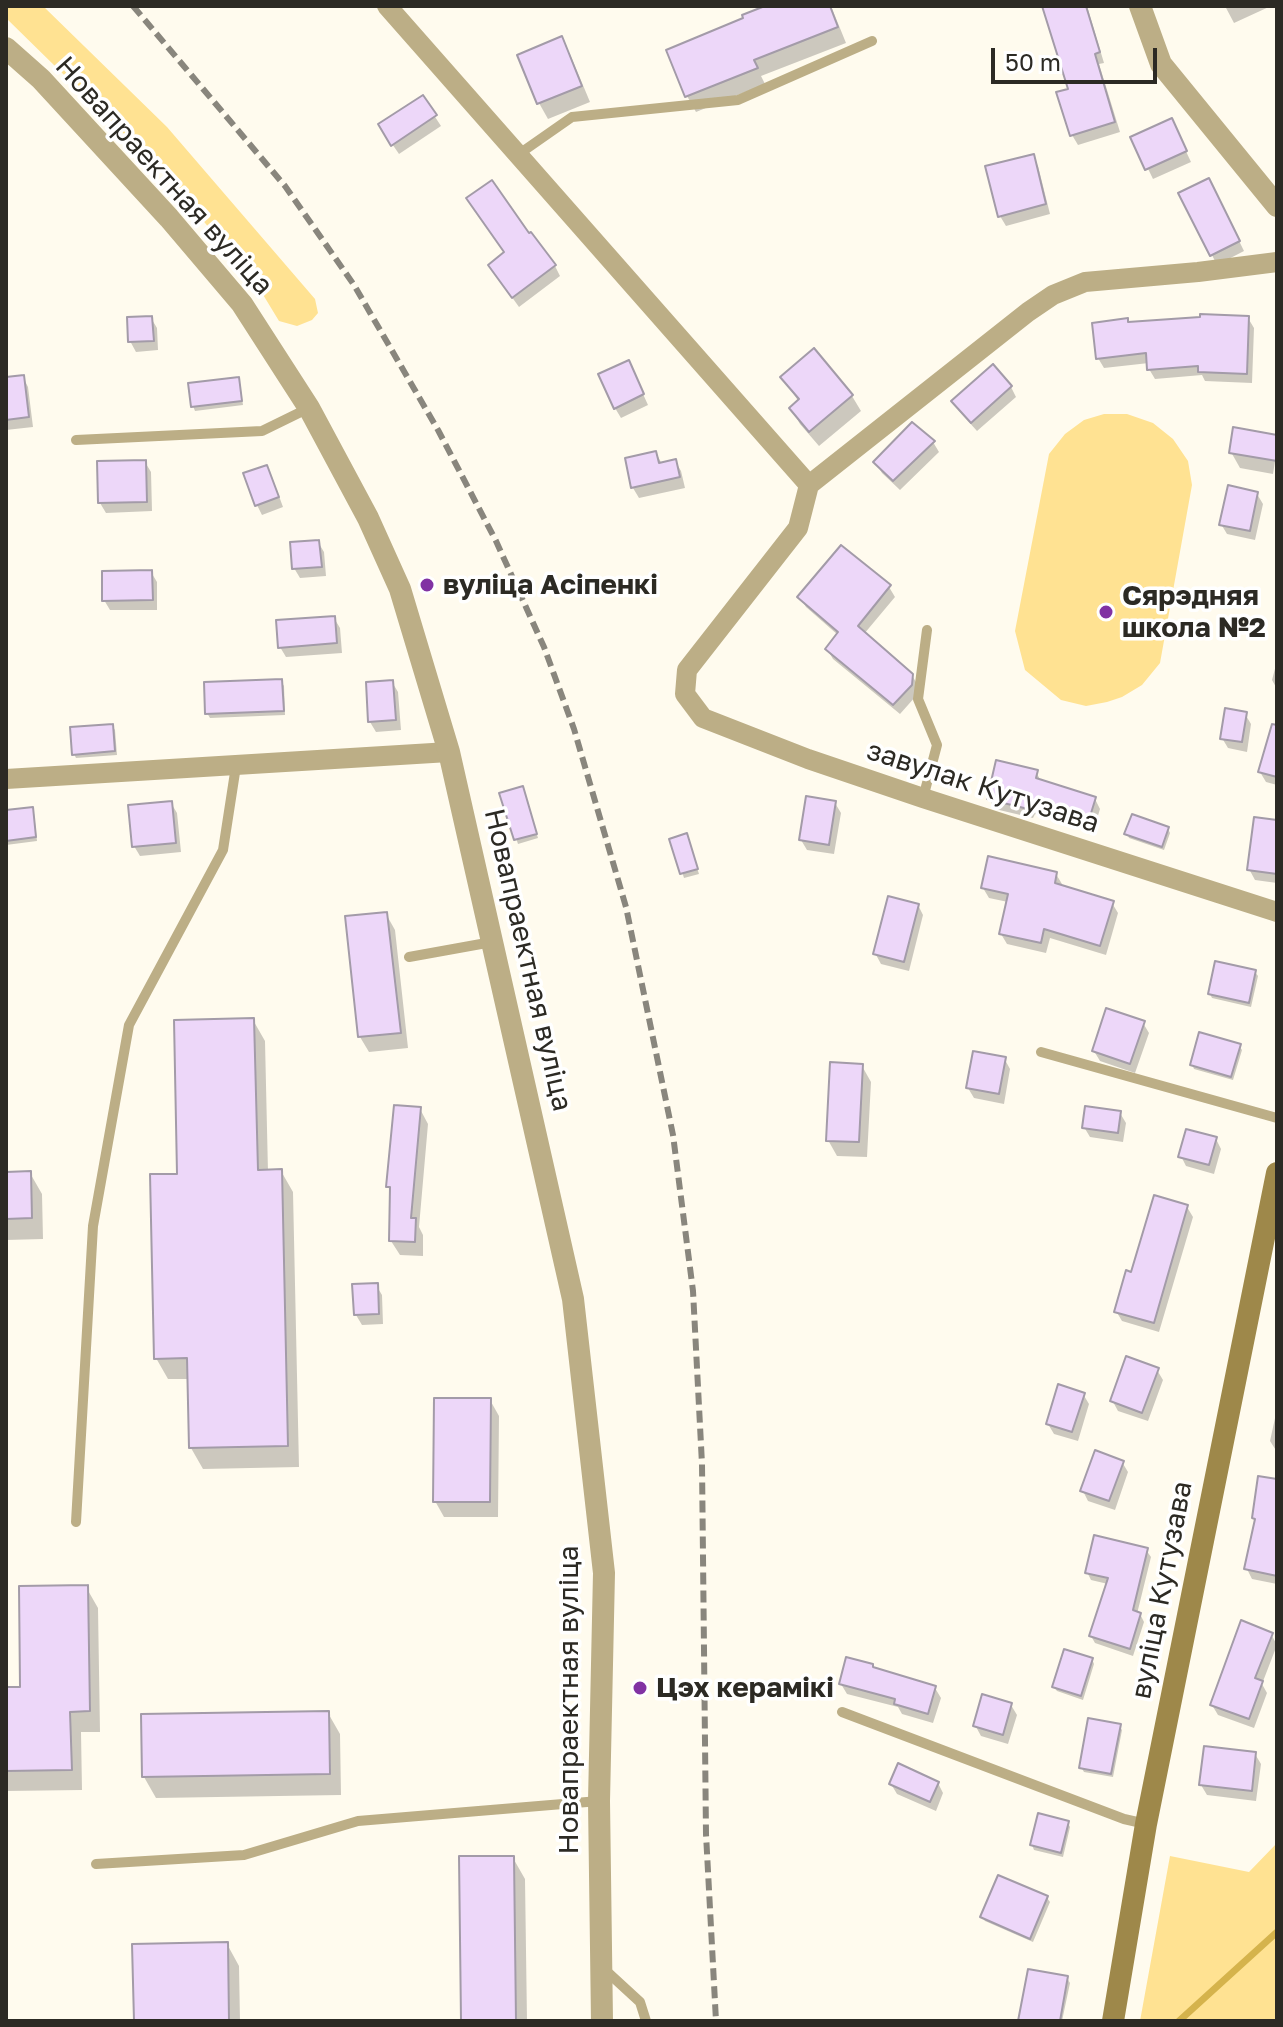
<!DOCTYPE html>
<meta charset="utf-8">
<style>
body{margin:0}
#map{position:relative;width:1283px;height:2027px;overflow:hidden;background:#fffbee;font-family:"Golos Text",sans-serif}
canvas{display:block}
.frame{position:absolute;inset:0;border:8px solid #2c2a24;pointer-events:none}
.scale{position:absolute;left:991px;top:48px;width:166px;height:36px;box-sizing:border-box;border:4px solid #2c2a24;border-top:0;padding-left:10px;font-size:24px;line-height:28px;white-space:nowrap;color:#2c2a24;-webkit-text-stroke:6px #fff;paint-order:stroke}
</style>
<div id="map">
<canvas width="1283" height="2027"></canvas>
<div class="frame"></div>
<div class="scale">50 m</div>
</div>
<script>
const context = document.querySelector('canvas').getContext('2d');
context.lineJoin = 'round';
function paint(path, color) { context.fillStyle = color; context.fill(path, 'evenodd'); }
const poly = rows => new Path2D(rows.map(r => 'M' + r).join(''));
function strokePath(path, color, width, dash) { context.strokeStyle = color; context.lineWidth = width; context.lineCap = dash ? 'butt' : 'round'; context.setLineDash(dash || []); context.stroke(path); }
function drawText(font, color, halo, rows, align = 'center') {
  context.font = font + ' "Golos Text",sans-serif'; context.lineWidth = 7; context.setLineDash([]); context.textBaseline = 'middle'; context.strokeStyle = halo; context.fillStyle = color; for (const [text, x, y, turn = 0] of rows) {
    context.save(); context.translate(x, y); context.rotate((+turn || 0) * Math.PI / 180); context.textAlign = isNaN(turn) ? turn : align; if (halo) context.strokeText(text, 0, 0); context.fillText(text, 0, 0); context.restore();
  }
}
const green = poly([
 [6,6,43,6,167,127,315,299,318,313,312,320,297,326,279,321,262,293,166,175,6,18],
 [1104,414,1127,414,1153,423,1173,439,1188,461,1192,485,1160,663,1142,685,1122,697,1107,702,1086,706,1061,700,1025,670,1015,631,1049,454,1065,434,1084,420],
 [1277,1843,1277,2021,1140,2021,1170,1856,1249,1872]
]);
const shadow = poly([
 [770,6,831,6,846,43,761,76,765,84,696,112,687,96,668,51,745,19],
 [1044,6,1087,6,1104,63,1099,64,1120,132,1078,145,1072,135,1070,90],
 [1225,6,1271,6,1234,23],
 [561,39,570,54,590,102,548,119,539,103,520,56],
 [422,97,441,126,399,154,386,135],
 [1176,130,1191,162,1153,179,1133,138],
 [1033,156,1038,166,1050,214,1006,226,1000,216],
 [1214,190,1244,251,1217,265,1212,255],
 [555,266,560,276,519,307,496,275],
 [151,318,157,328,158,350,136,352,130,341],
 [1248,318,1254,328,1252,383,1205,381,1202,375,1155,379,1149,369,1149,363,1104,368,1098,358,1129,324],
 [633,372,648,405,621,418,615,408],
 [23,377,28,387,33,427,6,430,6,379],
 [782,377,852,396,861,411,819,446,800,424,791,408,799,402],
 [238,379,240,383,243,405,195,411,193,406],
 [1011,387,1016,397,977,431,959,411,954,401],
 [933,442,939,452,900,490,882,473,876,463],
 [1277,449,1273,474,1240,468,1231,452],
 [656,453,662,464,675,461,681,471,685,488,639,498,633,488,627,459],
 [145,462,151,472,152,511,106,513,100,503],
 [266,467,272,477,283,507,262,515,257,505],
 [1257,494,1263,504,1255,540,1227,534,1221,524],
 [318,542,324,552,326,576,300,578,294,568],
 [151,572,157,582,157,610,110,610,104,600],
 [889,587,895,597,864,634,912,675,918,686,916,696,900,714,833,659,827,649,838,635,806,607,800,597],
 [334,618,340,628,342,653,286,657,280,647],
 [1277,661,1277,689,1272,680],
 [281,681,284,686,285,715,210,718,207,713],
 [392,682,398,692,401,730,376,732,370,722],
 [1245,714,1251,724,1247,752,1228,748,1222,738],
 [112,726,115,730,117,755,76,758,74,754],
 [1277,741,1277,785,1266,782,1260,772],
 [1036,772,1042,783,1095,799,1100,809,1093,832,1035,814,1033,818,995,809,989,799],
 [524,793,538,838,518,844,502,795],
 [171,803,177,813,181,852,140,856,134,846],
 [835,803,841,813,834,854,807,850,801,840],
 [32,809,34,813,37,841,6,845,6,812],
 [1277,822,1277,883,1255,880,1249,869],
 [1168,829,1170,833,1164,850,1129,838,1127,833],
 [672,840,688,840,699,874,684,878],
 [1056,874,1062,884,1061,887,1112,903,1118,913,1106,955,1050,938,1046,953,1007,944,1001,934,1008,902,989,898,983,888],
 [918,905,923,915,909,971,881,964,875,953],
 [386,914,395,930,408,1048,369,1052,360,1037,347,918],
 [1255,972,1258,976,1251,1007,1212,998,1210,994],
 [253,1020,265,1041,268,1172,281,1171,293,1192,299,1467,203,1469,191,1448,189,1379,168,1379,156,1358,179,1176],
 [1143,1023,1149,1033,1135,1073,1100,1061,1094,1051],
 [1239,1046,1242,1050,1233,1080,1194,1069,1192,1064],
 [1004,1058,1010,1069,1004,1104,974,1098,968,1088],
 [862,1066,871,1082,867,1157,837,1156,828,1140],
 [420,1109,428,1124,419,1227,423,1235,423,1256,400,1255,391,1241,392,1194,388,1187],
 [1120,1113,1126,1123,1123,1142,1090,1137,1084,1127],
 [1216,1139,1221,1149,1214,1174,1186,1166,1181,1156],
 [30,1173,42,1194,43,1239,6,1240,6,1174],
 [1187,1207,1193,1217,1159,1332,1122,1321,1116,1311,1132,1274],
 [376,1285,382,1295,383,1324,362,1325,356,1315],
 [1157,1370,1163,1380,1148,1421,1118,1411,1112,1400],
 [1083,1394,1089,1404,1078,1441,1054,1434,1048,1424],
 [490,1400,499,1416,498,1517,444,1517,435,1501],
 [1277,1409,1277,1452,1270,1441],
 [1122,1462,1128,1472,1115,1510,1088,1501,1083,1491],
 [1277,1481,1277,1584,1252,1579,1247,1569],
 [1146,1550,1151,1557,1137,1614,1140,1614,1144,1622,1133,1656,1095,1643,1091,1636,1108,1584,1091,1580,1087,1572],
 [86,1587,98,1608,100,1732,81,1732,82,1790,6,1791,6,1689,22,1689],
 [1271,1634,1277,1645,1262,1684,1267,1693,1254,1728,1218,1715,1212,1705],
 [1092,1659,1094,1664,1083,1700,1057,1691,1054,1687],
 [873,1669,935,1688,941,1698,933,1723,902,1714,898,1707,847,1694,841,1684],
 [1011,1705,1017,1715,1008,1744,981,1736,975,1725],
 [328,1713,340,1734,341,1795,156,1798,144,1777],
 [1119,1726,1122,1730,1113,1777,1084,1772,1081,1767],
 [1255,1754,1261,1764,1256,1801,1207,1795,1201,1785],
 [938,1783,943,1793,936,1811,897,1794,891,1784],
 [1068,1823,1070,1827,1063,1857,1034,1850,1032,1845],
 [513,1858,525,1879,527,2021,463,2021],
 [6,1886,8,2021,6,2021],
 [1047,1898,1050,1902,1033,1942,985,1921,982,1917],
 [227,1944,239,1966,240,2021,135,2021],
 [1067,1978,1070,1983,1062,2021,1020,2021]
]);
const stream = poly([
 [1179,2021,1277,1932]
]);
const building = poly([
 [765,6,830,6,838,27,754,60,758,68,685,97,666,50,743,18,742,15,765,6],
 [1042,6,1086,6,1100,52,1095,54,1115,122,1070,136,1056,92,1068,89,1042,6],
 [562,36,582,86,537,104,517,55,562,36],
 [423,95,437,115,391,146,378,124,423,95],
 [1172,118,1187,151,1145,170,1130,137,1172,118],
 [1034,154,1046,204,998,217,985,166,1034,154],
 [1209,178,1240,241,1210,256,1178,193,1209,178],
 [492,180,529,233,531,232,556,265,512,298,488,265,504,252,466,198,492,180],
 [1200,314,1249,316,1247,374,1198,372,1198,366,1147,370,1146,353,1096,359,1092,323,1128,318,1128,322,1200,317,1200,314],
 [152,316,154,341,128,342,127,317,152,316],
 [814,348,853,395,809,432,789,408,799,399,780,377,814,348],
 [629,360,644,394,614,409,598,374,629,360],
 [993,364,1012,386,971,423,951,401,993,364],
 [24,375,29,417,6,420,6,377,24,375],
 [239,377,242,401,191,407,188,383,239,377],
 [912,422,935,441,893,481,873,462,912,422],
 [1233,427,1277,435,1277,461,1229,453,1233,427],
 [656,451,659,463,676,459,680,477,631,488,625,458,656,451],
 [146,460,147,502,98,503,97,461,146,460],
 [267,465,279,497,255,506,243,473,267,465],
 [1228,485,1258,492,1250,531,1219,525,1228,485],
 [319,540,322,567,292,569,290,542,319,540],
 [841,545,891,585,858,626,913,674,912,685,893,705,825,649,838,632,797,597,841,545],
 [152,570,153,600,102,601,102,571,152,570],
 [335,616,337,643,278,648,276,620,335,616],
 [282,679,284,711,205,714,204,682,282,679],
 [393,680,396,720,368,722,366,682,393,680],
 [1225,708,1247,712,1242,742,1220,739,1225,708],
 [113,724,115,751,72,755,70,727,113,724],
 [1272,724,1277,725,1277,777,1258,772,1272,724],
 [996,760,1038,770,1036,778,1096,797,1088,823,1029,805,1028,809,987,799,996,760],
 [523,786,537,834,514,840,499,793,523,786],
 [806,796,836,801,829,845,799,840,806,796],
 [172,801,176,843,132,847,128,805,172,801],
 [33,807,36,837,6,841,6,810,33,807],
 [1132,814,1169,827,1162,847,1124,834,1132,814],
 [1254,817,1277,820,1277,874,1247,870,1254,817],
 [687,833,698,869,680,874,669,839,687,833],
 [988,856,1057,872,1055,883,1114,901,1100,946,1044,929,1041,943,999,934,1008,894,981,888,988,856],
 [888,896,919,904,904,962,873,954,888,896],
 [387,912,401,1033,358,1037,345,916,387,912],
 [1215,961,1256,970,1249,1003,1208,994,1215,961],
 [1106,1008,1145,1021,1130,1064,1092,1051,1106,1008],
 [254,1018,258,1170,282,1169,288,1446,189,1448,187,1358,154,1359,150,1174,177,1174,174,1020,254,1018],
 [1199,1032,1241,1044,1231,1077,1190,1065,1199,1032],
 [973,1051,1006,1057,999,1094,966,1088,973,1051],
 [830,1062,863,1064,859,1142,826,1141,830,1062],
 [394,1105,421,1107,411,1218,416,1218,415,1242,389,1241,390,1187,386,1187,394,1105],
 [1085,1106,1121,1111,1118,1133,1082,1128,1085,1106],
 [1186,1129,1217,1137,1209,1165,1178,1157,1186,1129],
 [31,1171,32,1218,6,1219,6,1172,31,1171],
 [1154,1195,1188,1205,1154,1323,1114,1312,1126,1270,1131,1272,1154,1195],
 [378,1283,379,1314,354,1315,352,1284,378,1283],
 [1126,1356,1159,1368,1142,1413,1110,1401,1126,1356],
 [1058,1384,1085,1393,1072,1432,1046,1424,1058,1384],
 [434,1398,491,1398,490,1502,433,1502,434,1398],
 [1095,1450,1124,1461,1109,1501,1080,1491,1095,1450],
 [1258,1476,1277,1479,1277,1576,1244,1569,1255,1519,1252,1518,1258,1476],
 [1094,1535,1148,1548,1133,1610,1141,1613,1130,1649,1089,1636,1108,1578,1085,1573,1094,1535],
 [88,1585,90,1711,70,1712,72,1770,6,1771,6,1687,20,1687,19,1586,88,1585],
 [1241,1620,1273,1633,1255,1678,1263,1681,1249,1719,1210,1705,1241,1620],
 [1064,1649,1093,1658,1081,1696,1052,1687,1064,1649],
 [846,1657,873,1664,873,1667,936,1686,928,1714,894,1704,895,1699,839,1684,846,1657],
 [982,1694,1012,1703,1003,1735,973,1726,982,1694],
 [329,1711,330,1774,142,1777,141,1714,329,1711],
 [1088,1718,1121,1724,1111,1774,1079,1768,1088,1718],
 [1204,1746,1256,1752,1252,1791,1199,1785,1204,1746],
 [898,1763,939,1782,930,1802,889,1784,898,1763],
 [1038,1813,1069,1821,1061,1853,1030,1845,1038,1813],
 [459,1856,514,1856,516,2021,461,2021,459,1856],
 [998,1875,1048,1896,1030,1939,980,1917,998,1875],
 [228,1942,229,2021,134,2021,132,1944,228,1942],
 [1028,1969,1068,1976,1060,2021,1018,2021,1028,1969]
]);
const service = poly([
 [519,154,572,117,738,100,872,41],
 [76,440,262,431,309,408],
 [923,798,937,745,918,699,927,630],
 [409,957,492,942],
 [1041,1052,1277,1118],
 [76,1522,93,1226,129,1025,223,850,236,766],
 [842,1712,1124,1819,1146,1824],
 [96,1864,244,1855,358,1821,599,1801],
 [603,1968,640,2002,646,2021]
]);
const minor = poly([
 [387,6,809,485,798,528,687,670,685,694,703,718,808,759,923,798,1277,912],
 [809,485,1028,312,1053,295,1085,282,1198,272,1277,262],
 [6,779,449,752]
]);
const tertiary = poly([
 [1140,6,1161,64,1277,206],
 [6,48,41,79,169,218,242,304,309,408,368,518,400,589,449,752,573,1299,604,1573,599,1801,602,2021]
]);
const secondary = poly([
 [1113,2021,1146,1824,1277,1173]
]);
const rail = poly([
 [133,6,285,186,354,285,438,430,496,541,544,647,574,729,626,907,673,1135,693,1291,702,1464,706,1834,716,2021]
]);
const markers = [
 [427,585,8,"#8132a3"],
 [1106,612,8,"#8132a3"],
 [640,1688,8,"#8132a3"]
];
const streetNames = [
 ["Новапраектная вуліца",164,176,48],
 ["завулак Кутузава",983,787,18],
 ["Новапраектная вуліца",528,960,77],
 ["вуліца Кутузава",1162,1590,-79],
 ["Новапраектная вуліца",569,1700,-90]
];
const poiNames = [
 ["вуліца Асіпенкі",443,585],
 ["Сярэдняя",1122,596],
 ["школа №2",1122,628],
 ["Цэх керамікі",656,1688]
];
paint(green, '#ffe292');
paint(shadow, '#0003');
strokePath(stream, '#d5b34c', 7);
paint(building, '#edd7f9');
strokePath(building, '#a39ba8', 2);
strokePath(service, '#bcae86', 10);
strokePath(minor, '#bcae86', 20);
strokePath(tertiary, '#bcae86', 22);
strokePath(secondary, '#9e884a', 22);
strokePath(rail, '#89867d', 6, [12, 6]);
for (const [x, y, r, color] of markers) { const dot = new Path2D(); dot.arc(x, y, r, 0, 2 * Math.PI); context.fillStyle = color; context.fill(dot); strokePath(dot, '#fff', 3); }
drawText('28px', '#2c2a24', '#fff', streetNames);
drawText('bold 28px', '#2c2a24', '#fff', poiNames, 'left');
</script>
